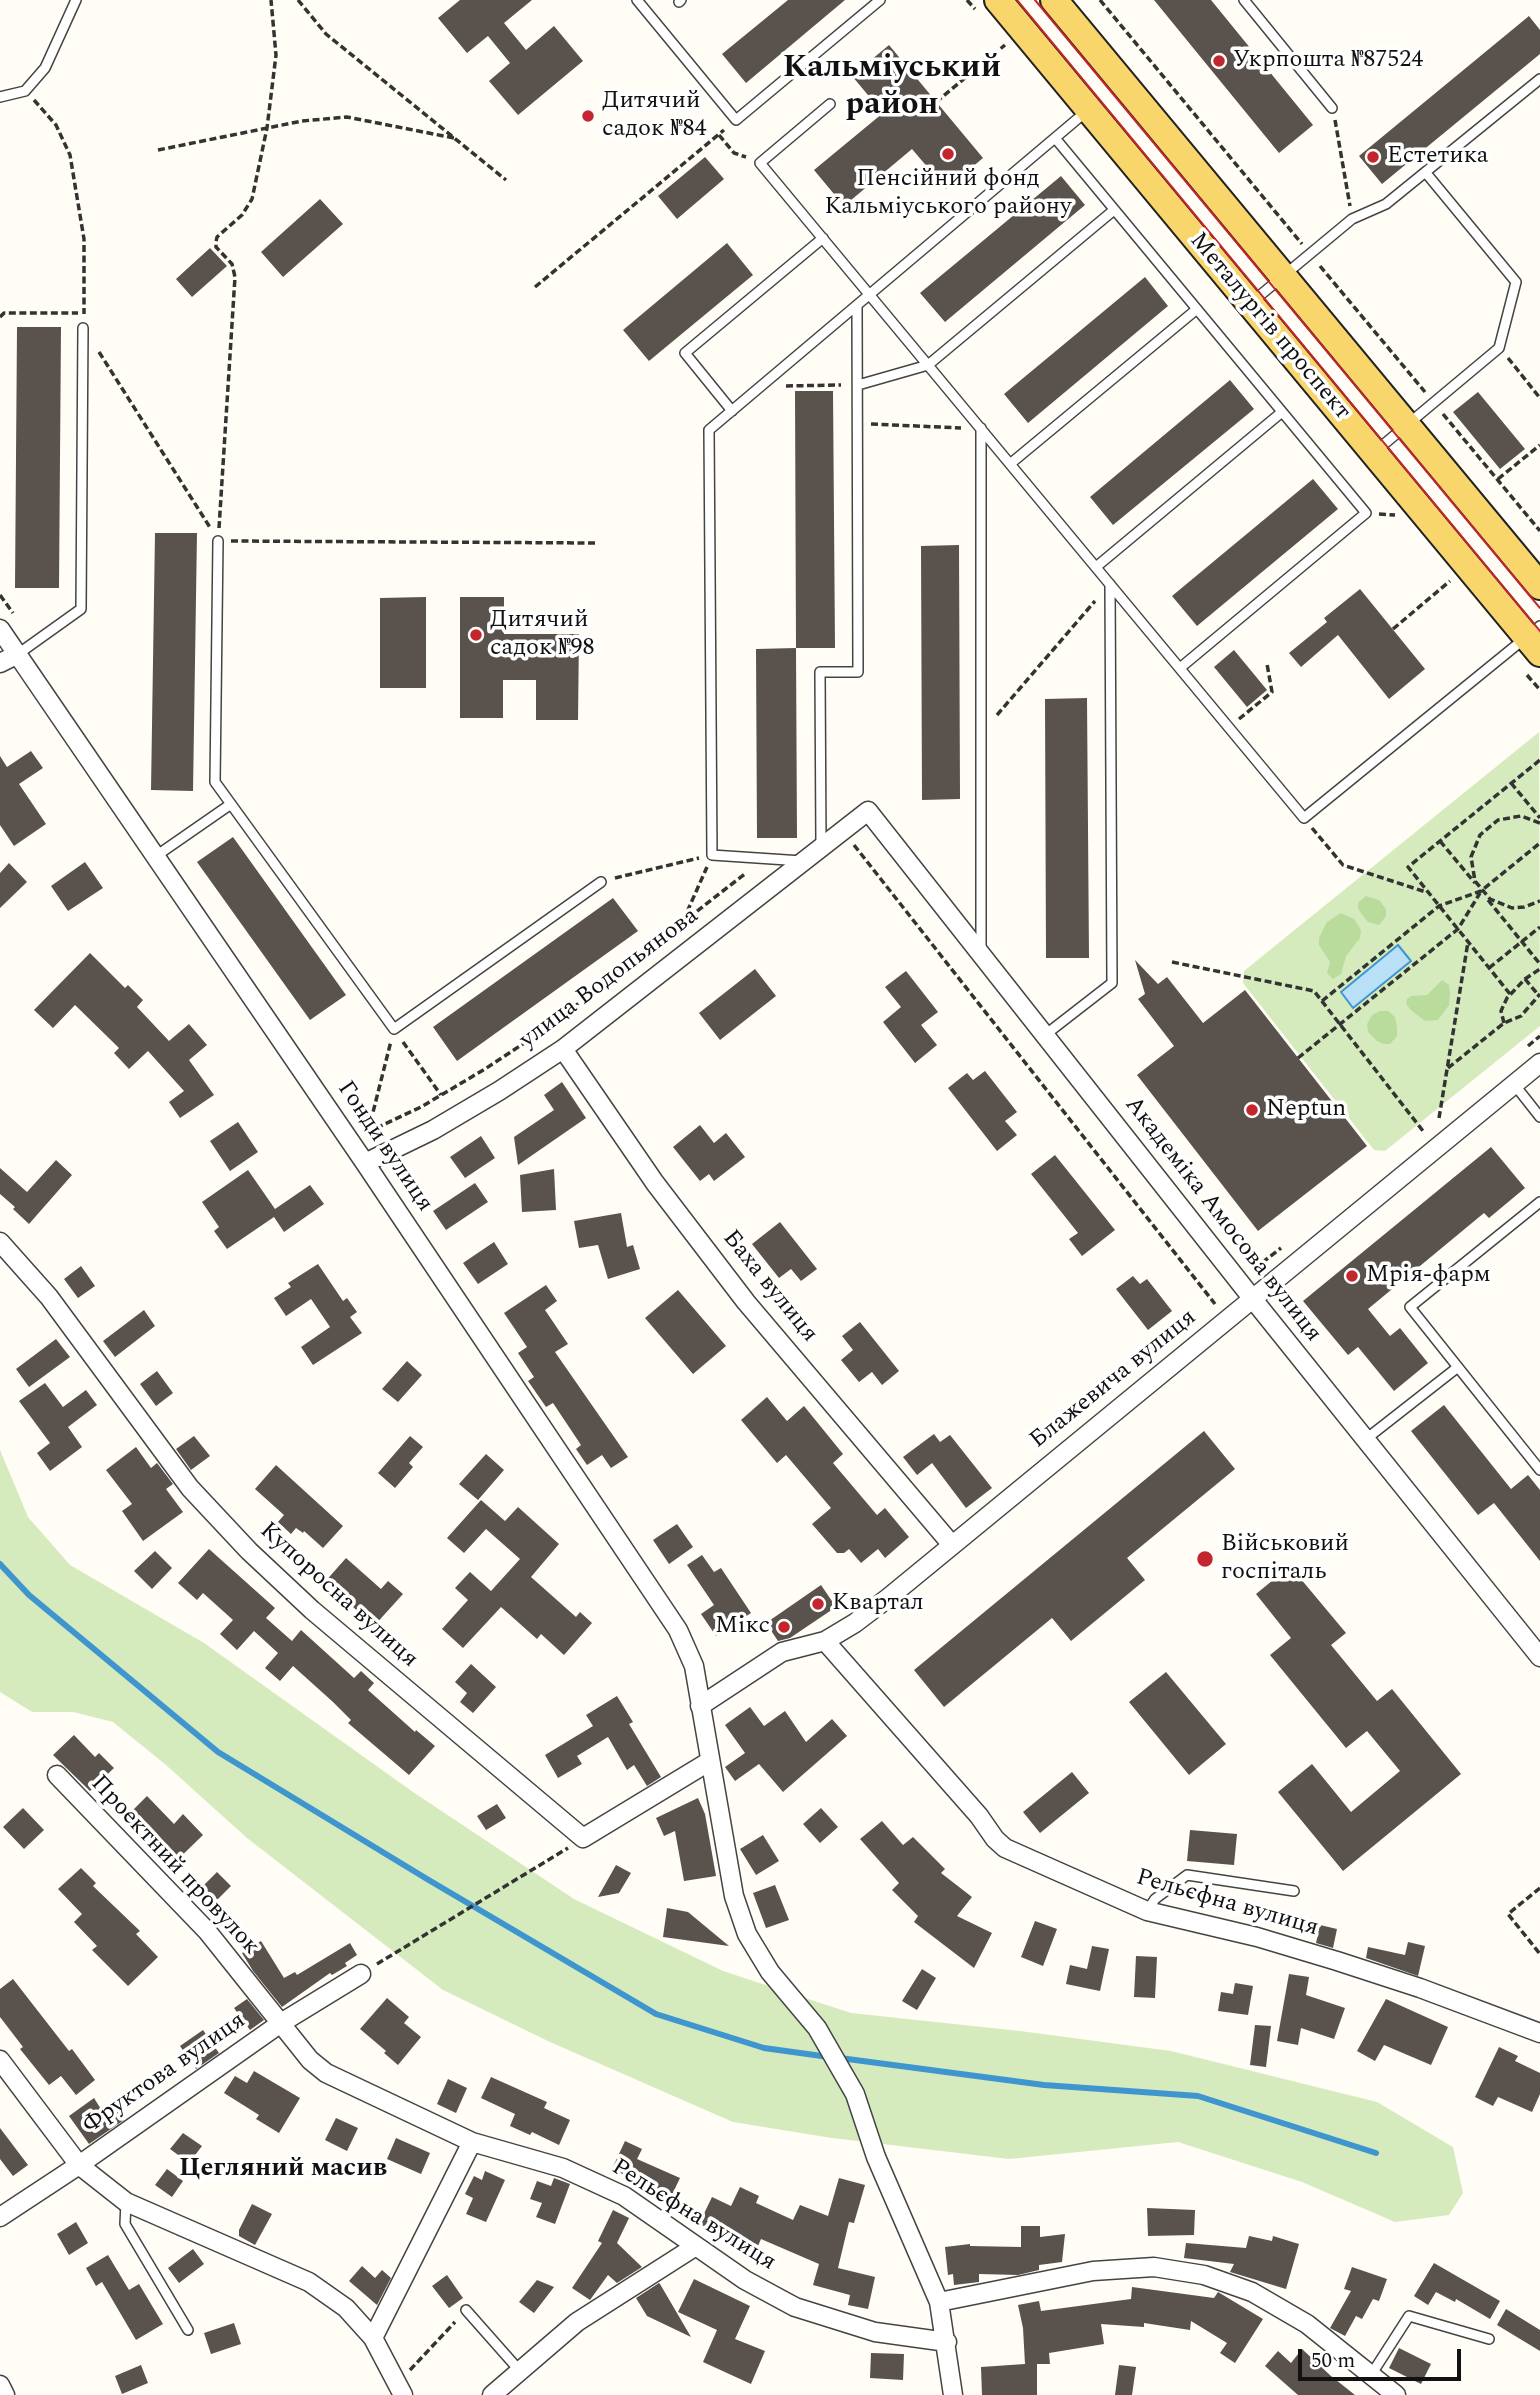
<!DOCTYPE html>
<meta charset="utf-8">
<style>
body{margin:0}
#map{position:relative;width:1540px;height:2395px;overflow:hidden;background:#fffdf5;font-family:Spectral,serif}
canvas{display:block}
.scale{position:absolute;left:1298px;top:2349px;width:163px;height:32px;box-sizing:border-box;border:4px solid #111;border-top:0;padding-left:9px;font-size:21px;line-height:24px;white-space:nowrap;color:#111;-webkit-text-stroke:5px #fff;paint-order:stroke}
</style>
<div id="map">
<canvas width="1540" height="2395"></canvas>
<div class="scale">50 m</div>
</div>
<script>
const context = document.querySelector('canvas').getContext('2d');
context.lineJoin = 'round';
function paint(path, color) { context.fillStyle = color; context.fill(path, 'evenodd'); }
const poly = rows => new Path2D(rows.map(r => 'M' + r).join(''));
function strokePath(path, color, width, dash) { context.strokeStyle = color; context.lineWidth = width; context.lineCap = dash ? 'butt' : 'round'; context.setLineDash(dash || []); context.stroke(path); }
function drawText(font, color, halo, rows, align = 'center') {
  context.font = font + ' Spectral,serif'; context.lineWidth = 7; context.setLineDash([]); context.textBaseline = 'middle'; context.strokeStyle = halo; context.fillStyle = color; for (const [text, x, y, turn = 0] of rows) {
    context.save(); context.translate(x, y); context.rotate((+turn || 0) * Math.PI / 180); context.textAlign = isNaN(turn) ? turn : align; if (halo) context.strokeText(text, 0, 0); context.fillText(text, 0, 0); context.restore();
  }
}
const green = poly([
 [1539,732,1540,1026,1385,1151,1374,1150,1243,983,1244,971],
 [0,1450,28,1517,70,1565,204,1643,413,1792,574,1899,723,1971,851,2013,1020,2031,1171,2051,1377,2102,1453,2147,1463,2193,1449,2215,1395,2222,1302,2182,1178,2142,1009,2159,832,2138,733,2122,550,2042,443,1990,247,1838,166,1765,113,1722,73,1712,32,1712,0,1692]
]);
const forest = poly([
 [1366,896,1379,900,1386,909,1386,916,1379,925,1368,922,1358,909,1358,903],
 [1341,913,1354,919,1361,930,1360,938,1346,956,1341,974,1333,979,1327,973,1330,962,1319,945,1319,938,1327,922],
 [1442,980,1449,985,1450,993,1449,1005,1438,1020,1425,1021,1411,1010,1406,1004,1407,999,1411,996,1427,995],
 [1380,1011,1388,1011,1395,1017,1397,1027,1397,1036,1390,1044,1384,1044,1377,1041,1368,1032,1367,1024,1372,1015]
]);
const water = poly([
 [1398,945,1411,961,1353,1008,1341,992,1398,945]
]);
const stream = poly([
 [0,1564,29,1595,218,1752,427,1879,656,2014,764,2048,829,2057],
 [840,2058,1044,2085,1198,2096,1376,2153]
]);
const building = poly([
 [460,0,532,0,504,23,526,50,554,26,583,61,518,115,489,81,510,63,488,36,467,53,438,18],
 [788,0,845,0,746,83,722,54],
 [1154,0,1211,0,1313,125,1279,153],
 [1529,16,1540,30,1540,54,1382,184,1359,156],
 [889,45,983,158,946,189,912,149,844,206,814,170,883,113,852,76],
 [705,157,724,179,677,219,658,196],
 [1061,176,1085,205,945,322,920,293],
 [320,199,343,224,283,277,261,252],
 [727,243,753,275,649,361,623,330],
 [210,248,227,266,192,297,176,279],
 [1145,277,1168,306,1028,423,1004,394],
 [17,327,61,327,59,588,15,588],
 [1230,380,1254,409,1113,525,1090,497],
 [795,391,833,391,835,648,796,648],
 [1478,392,1525,449,1500,469,1453,412],
 [1313,479,1338,509,1197,626,1172,596],
 [155,533,197,533,193,791,151,790],
 [959,545,960,799,922,800,921,546],
 [1360,589,1425,669,1389,699,1338,635,1301,667,1289,653,1327,622,1324,618],
 [426,597,426,688,380,688,380,598],
 [460,597,504,597,504,634,579,634,578,720,536,720,536,680,503,680,503,718,460,718],
 [796,648,797,838,757,838,756,649],
 [1234,650,1267,690,1247,707,1214,667],
 [1087,698,1089,958,1046,958,1045,699],
 [31,751,43,768,19,784,46,824,14,846,0,825,0,756,7,767],
 [233,837,346,995,310,1020,197,862],
 [85,862,103,888,68,911,51,886],
 [9,863,27,882,0,908,0,873],
 [613,898,638,931,457,1061,433,1027],
 [90,953,125,988,128,985,143,1000,137,1007,169,1041,189,1024,207,1045,189,1060,214,1095,180,1118,169,1102,184,1091,148,1051,129,1069,114,1053,119,1048,75,1005,53,1028,34,1010],
 [1135,960,1158,984,1167,977,1203,1023,1245,990,1367,1146,1258,1231,1137,1075,1174,1046,1138,999,1145,994],
 [755,969,776,996,720,1040,699,1013],
 [906,971,938,1012,921,1025,937,1045,915,1063,883,1022,901,1007,885,987],
 [985,1071,1017,1112,1005,1121,1017,1135,997,1151,948,1088,967,1073,973,1080],
 [562,1082,586,1118,518,1165,514,1137,554,1110,544,1095],
 [238,1122,258,1152,230,1171,210,1141],
 [700,1125,714,1143,726,1133,745,1157,714,1181,709,1174,700,1181,673,1147],
 [481,1136,495,1158,465,1178,450,1157],
 [1491,1147,1525,1188,1489,1218,1484,1213,1368,1309,1390,1336,1400,1328,1428,1363,1394,1391,1358,1347,1348,1355,1303,1301],
 [1055,1155,1115,1230,1082,1256,1069,1239,1078,1233,1031,1174],
 [56,1160,72,1175,29,1224,13,1209,15,1207,0,1194,0,1168,27,1192],
 [554,1169,556,1210,522,1212,520,1175],
 [248,1170,275,1209,310,1185,324,1204,284,1232,274,1217,227,1249,214,1231,219,1227,202,1202],
 [475,1183,488,1202,446,1230,433,1211],
 [621,1213,627,1247,633,1245,640,1269,608,1279,598,1245,579,1248,574,1221],
 [780,1222,817,1269,801,1281,791,1269,779,1278,752,1244],
 [494,1242,508,1264,478,1284,463,1263],
 [318,1264,343,1301,347,1298,357,1312,350,1317,362,1333,313,1365,301,1347,330,1327,311,1299,286,1316,274,1298,291,1287,288,1283],
 [81,1266,95,1286,78,1298,64,1279],
 [1133,1276,1140,1284,1147,1279,1172,1311,1148,1330,1116,1289],
 [546,1285,557,1301,545,1310,568,1344,555,1352,628,1457,611,1468,602,1455,587,1465,576,1449,581,1445,553,1403,546,1407,528,1381,534,1377,518,1353,527,1347,504,1313],
 [678,1290,726,1346,693,1374,645,1318],
 [144,1310,155,1326,115,1357,103,1341],
 [860,1322,899,1371,882,1385,872,1372,859,1382,841,1360,853,1350,842,1336],
 [56,1339,70,1357,29,1387,16,1369],
 [407,1361,422,1375,398,1402,382,1389],
 [157,1371,173,1393,156,1406,140,1384],
 [45,1383,63,1407,86,1390,97,1405,68,1427,82,1447,50,1471,37,1453,50,1443,19,1401],
 [767,1397,787,1421,804,1406,843,1454,833,1463,877,1515,885,1508,909,1537,885,1558,878,1549,861,1563,849,1549,844,1553,837,1553,812,1524,831,1508,786,1455,777,1463,741,1420],
 [1444,1405,1511,1489,1528,1475,1540,1490,1540,1561,1494,1503,1478,1515,1411,1431],
 [1204,1431,1235,1469,1127,1558,1145,1580,1071,1641,1052,1618,944,1707,914,1670],
 [934,1434,940,1442,950,1435,992,1488,966,1508,932,1463,917,1475,903,1457],
 [194,1436,210,1456,191,1470,176,1449],
 [410,1436,423,1447,409,1463,413,1467,395,1488,378,1473],
 [136,1447,151,1468,157,1463,173,1484,166,1489,183,1512,143,1541,122,1511,132,1504,106,1470],
 [486,1454,504,1470,478,1500,459,1484],
 [276,1465,343,1526,323,1548,304,1531,303,1533,296,1528,291,1534,278,1522,284,1515,255,1489],
 [481,1500,505,1521,518,1507,559,1544,531,1577,576,1617,580,1612,592,1623,564,1655,541,1634,537,1639,501,1607,463,1648,442,1629,468,1600,455,1588,470,1572,491,1591,520,1559,486,1529,464,1553,447,1538],
 [677,1524,693,1547,669,1564,653,1540],
 [209,1549,275,1608,266,1618,292,1641,301,1630,354,1678,361,1671,374,1683,368,1690,415,1732,416,1730,435,1746,409,1775,348,1723,351,1720,333,1702,293,1666,280,1681,265,1668,278,1653,254,1631,237,1650,220,1634,233,1620,203,1593,197,1600,178,1583],
 [155,1551,172,1568,152,1589,134,1571],
 [702,1555,714,1572,721,1568,751,1613,716,1636,701,1614,714,1605,687,1565],
 [346,1558,381,1589,388,1581,403,1594,374,1626,342,1597,340,1600,323,1584],
 [1290,1566,1346,1633,1331,1645,1377,1701,1392,1689,1461,1774,1343,1871,1278,1792,1312,1764,1351,1812,1400,1771,1367,1731,1346,1748,1270,1655,1291,1638,1256,1594],
 [821,1585,836,1607,790,1638,778,1641,766,1623],
 [471,1664,496,1687,473,1713,460,1702,467,1693,455,1682],
 [1166,1672,1226,1744,1189,1775,1129,1702],
 [617,1696,633,1722,629,1724,661,1777,647,1786,634,1765,627,1770,608,1737,577,1756,582,1764,558,1778,545,1755,593,1726,586,1715],
 [750,1707,764,1726,785,1711,806,1742,832,1719,847,1736,783,1792,759,1764,735,1781,725,1767,745,1753,725,1725],
 [74,1735,95,1757,99,1753,114,1768,90,1791,53,1755],
 [1072,1772,1089,1793,1040,1833,1023,1812],
 [147,1796,174,1824,183,1814,203,1835,170,1867,157,1853,162,1849,129,1814],
 [698,1798,705,1814,716,1876,684,1881,675,1831,664,1836,656,1818],
 [497,1804,506,1818,486,1830,477,1816],
 [23,1808,44,1830,24,1849,3,1827],
 [821,1808,838,1827,820,1843,803,1824],
 [882,1821,903,1845,913,1837,945,1869,941,1873,972,1897,957,1916,992,1933,974,1968,914,1922,918,1916,892,1890,899,1883,860,1839],
 [1190,1830,1237,1834,1234,1865,1187,1861],
 [763,1835,779,1861,756,1875,740,1849],
 [616,1865,631,1873,619,1893,598,1897],
 [81,1868,96,1883,93,1886,140,1931,136,1934,158,1957,128,1986,92,1950,97,1946,74,1922,82,1914,58,1889],
 [217,1872,231,1886,212,1905,198,1891],
 [775,1885,789,1920,766,1928,753,1893],
 [667,1908,688,1912,729,1946,663,1937],
 [1035,1921,1057,1929,1043,1966,1021,1957],
 [1320,1925,1337,1929,1333,1948,1316,1943],
 [261,1941,284,1978,295,1972,297,1975,350,1943,357,1955,345,1963,347,1966,332,1975,330,1973,282,2007,253,1971,242,1953],
 [1408,1942,1425,1946,1418,1976,1366,1958,1368,1947,1405,1955],
 [1092,1946,1109,1949,1100,1991,1066,1984,1070,1965,1087,1969],
 [1136,1956,1157,1957,1155,1998,1134,1997],
 [922,1969,936,1978,917,2010,902,2001],
 [1289,1974,1309,1977,1306,1995,1345,2008,1334,2039,1301,2028,1298,2045,1277,2041],
 [13,1979,69,2051,72,2049,95,2080,76,2095,61,2076,49,2085,20,2049,23,2047,0,2017,0,1989],
 [1235,1983,1253,1986,1248,2015,1218,2011,1221,1992,1233,1994],
 [387,1998,409,2017,404,2023,421,2037,398,2065,384,2053,386,2051,360,2029],
 [247,1999,264,2020,250,2030,234,2008],
 [1386,1999,1448,2027,1431,2065,1384,2045,1375,2061,1357,2051],
 [1255,2025,1271,2026,1266,2067,1250,2065],
 [203,2030,219,2053,196,2069,180,2046],
 [1499,2047,1518,2056,1515,2061,1540,2073,1540,2094,1532,2112,1498,2097,1493,2106,1475,2097],
 [254,2071,300,2098,279,2133,256,2119,259,2115,224,2093,235,2076,247,2083],
 [491,2077,547,2102,544,2108,570,2120,559,2145,532,2132,530,2135,510,2126,515,2114,481,2098],
 [448,2079,467,2088,456,2113,437,2104],
 [94,2098,104,2114,114,2107,124,2120,89,2144,69,2116],
 [336,2118,358,2128,347,2151,325,2140],
 [0,2128,28,2165,13,2176,0,2159],
 [183,2133,202,2146,189,2163,170,2149],
 [396,2138,430,2153,421,2174,387,2159],
 [625,2141,642,2149,637,2159,680,2178,671,2197,612,2169],
 [167,2169,183,2181,172,2197,155,2185],
 [485,2171,505,2180,486,2222,466,2214,473,2198,465,2194,474,2176,482,2180],
 [554,2178,570,2184,555,2224,536,2217,542,2203,530,2199,537,2181,551,2186],
 [839,2178,865,2185,854,2223,849,2222,838,2268,875,2277,868,2309,848,2305,850,2295,813,2285,819,2264,761,2239,758,2246,740,2238,738,2242,699,2224,712,2197,731,2206,740,2187,759,2196,756,2203,793,2220,800,2205,828,2216],
 [252,2204,272,2214,255,2245,239,2236,239,2230],
 [1147,2208,1195,2210,1194,2235,1148,2236],
 [613,2210,629,2218,617,2243,642,2267,617,2283,608,2275,590,2300,572,2288,602,2243,598,2241],
 [76,2222,88,2243,69,2255,57,2234],
 [1021,2226,1040,2226,1040,2237,1065,2234,1062,2262,1039,2265,1039,2270,1018,2275,979,2274,979,2282,954,2285,953,2274,948,2275,945,2247,970,2244,970,2246,1021,2247],
 [1249,2236,1272,2241,1273,2236,1299,2244,1286,2289,1230,2272,1234,2264,1184,2258,1186,2243,1246,2248],
 [193,2249,204,2264,179,2283,168,2268],
 [108,2255,129,2290,139,2284,163,2324,136,2340,102,2282,96,2286,86,2268],
 [1434,2263,1500,2301,1490,2319,1456,2299,1455,2302,1436,2292,1428,2305,1414,2296],
 [362,2266,375,2278,382,2270,391,2278,377,2305,349,2281],
 [1352,2267,1387,2279,1379,2301,1373,2299,1362,2319,1356,2316,1345,2336,1330,2328,1351,2291,1344,2289],
 [447,2275,463,2298,449,2308,432,2286],
 [694,2279,750,2306,735,2339,765,2351,751,2384,703,2362,717,2330,678,2312],
 [537,2280,554,2287,534,2313,519,2302],
 [659,2283,660,2284,691,2337,647,2316,636,2298],
 [1132,2287,1214,2298,1218,2292,1263,2319,1235,2363,1220,2353,1227,2343,1191,2321,1190,2330,1144,2323,1144,2327,1101,2324,1104,2344,1049,2353,1050,2364,1037,2364,1037,2395,982,2395,981,2367,1025,2364,1023,2328,1018,2305,1039,2301,1041,2311,1131,2299],
 [1506,2309,1540,2330,1540,2351,1497,2325],
 [234,2323,241,2344,211,2354,204,2333],
 [1399,2348,1431,2364,1421,2384,1389,2368],
 [1302,2349,1331,2376,1355,2395,1298,2395,1265,2366,1278,2351,1291,2363],
 [871,2353,904,2354,903,2380,870,2378],
 [141,2365,148,2383,122,2394,115,2376],
 [1119,2365,1136,2367,1132,2395,1115,2395]
]);
const path = poly([
 [298,0,326,34,506,180],
 [967,0,975,9],
 [1100,0,1302,244],
 [34,100,56,125,70,155,84,239,84,314],
 [936,102,1005,45],
 [1335,120,1350,206],
 [719,135,734,153,746,157],
 [158,150,302,121,347,117,454,138],
 [1320,266,1425,392],
 [535,287,724,130],
 [0,317,4,313,78,313],
 [99,352,211,529],
 [1508,358,1540,398],
 [786,386,841,385],
 [1443,414,1540,531],
 [871,424,961,428],
 [1498,479,1540,445],
 [1379,514,1395,515],
 [219,528,235,277,232,264,216,247,216,242,217,237,242,215,252,199,267,128,276,55,271,0],
 [231,541,596,543],
 [0,595,13,613],
 [1393,629,1450,581],
 [1527,675,1540,690],
 [997,715,1095,601],
 [1239,719,1272,692,1267,664],
 [1511,783,1540,818],
 [1540,823,1521,816,1498,820,1480,835,1471,857,1475,881,1490,899,1512,908,1524,907,1540,901],
 [1312,828,1343,865,1426,892],
 [1440,841,1475,883],
 [854,845,1215,1304],
 [615,878,699,858],
 [1488,900,1540,964],
 [683,921,707,867],
 [1172,962,1314,991,1423,1131],
 [1489,968,1540,927],
 [1525,979,1540,997],
 [1510,994,1408,867,1540,760],
 [1322,1001,1439,906,1481,891,1540,843],
 [1504,1023,1501,1011,1507,998,1525,979,1540,969],
 [403,1042,441,1095],
 [1528,1046,1540,1036],
 [1298,1058,1458,929,1480,893],
 [1448,1068,1504,1023,1521,1016,1540,994],
 [1439,1118,1468,942],
 [367,1131,368,1132,421,1107,485,1069,547,1028,746,873],
 [368,1132,391,1041],
 [1254,1269,1281,1248],
 [1540,1888,1508,1914,1540,1954],
 [377,1964,568,1848],
 [410,2370,455,2322]
]);
const service = poly([
 [637,0,736,120,880,0],
 [1244,0,1332,108],
 [679,2,681,0],
 [0,97,25,91,45,68,76,0],
 [830,104,760,163,1304,818,1540,626],
 [1055,138,1366,513,1180,668],
 [1252,302,1352,219,1386,204,1540,79],
 [858,385,928,365,1114,210],
 [732,411,685,353,823,238],
 [981,428,981,952],
 [1377,450,1499,348,1516,282,1426,173],
 [1010,464,1197,309],
 [218,541,215,782,394,1029,601,882],
 [1096,567,1282,412],
 [18,654,81,609,83,328],
 [821,846,820,672,858,672,857,305],
 [156,856,231,804],
 [802,861,712,855,709,430,1088,110],
 [1045,1035,1112,983,1110,584],
 [1514,1084,1540,1117],
 [1540,1202,1410,1307,1540,1470],
 [1366,1439,1458,1367],
 [1147,1911,1155,1899,1187,1875,1294,1891],
 [126,2202,125,2224,188,2330],
 [466,2310,519,2370],
 [1371,2375,1409,2316,1489,2339]
]);
const minor = poly([
 [0,629,365,1163,678,1630,694,1666,734,1896,747,1934,770,1972,817,2028,855,2094,876,2157,939,2302,953,2395],
 [0,663,18,654],
 [563,1049,655,1183,746,1302,952,1545],
 [365,1163,433,1130,499,1091,563,1049,868,811,1252,1298,1540,1657],
 [0,1242,49,1297,190,1488,249,1551,312,1610,583,1838,710,1761],
 [825,1641,979,1816,995,1839,1005,1848,1147,1911,1257,1937,1337,1961,1420,1988,1540,2033],
 [700,1706,782,1652,825,1641,855,1623,888,1598,1540,1063],
 [57,1775,207,1931,310,2060,326,2073,472,2142,563,2168,624,2196,745,2280,795,2307,875,2332,947,2342],
 [0,2060,79,2165,126,2202,309,2282,346,2308,373,2338,403,2395],
 [0,2217,79,2165,281,2023,361,1974],
 [939,2302,1093,2271,1154,2267,1204,2275,1252,2292,1307,2324,1396,2395],
 [373,2338,472,2142],
 [0,2385,5,2395],
 [492,2395,577,2322,696,2246]
]);
const primary = poly([
 [998,0,1540,653],
 [1054,0,1540,586]
]);
const tram = poly([
 [1017,0,1540,631],
 [1035,0,1540,608]
]);
const markers = [
 [1219,61,7,"#c4262e"],
 [588,116,7,"#c4262e"],
 [948,154,7,"#c4262e"],
 [1373,157,7,"#c4262e"],
 [476,635,7,"#c4262e"],
 [1252,1110,7,"#c4262e"],
 [1352,1276,7,"#c4262e"],
 [1205,1559,9,"#c4262e"],
 [818,1604,7,"#c4262e"],
 [784,1627,7,"#c4262e"]
];
const poiNames = [
 ["Укрпошта №87524",1233,61],
 ["Дитячий",602,102],
 ["садок №84",602,130],
 ["Естетика",1387,157],
 ["Пенсійний фонд",948,180,"center"],
 ["Кальміуського району",948,208,"center"],
 ["Дитячий",490,621],
 ["садок №98",490,649],
 ["Neptun",1266,1110],
 ["Мрія-фарм",1366,1276],
 ["Військовий",1221,1545],
 ["госпіталь",1221,1573],
 ["Квартал",832,1604],
 ["Мікс",770,1627,"right"]
];
const streetNames = [
 ["Металургів проспект",1269,327,50],
 ["улица Водопьянова",610,979,-37],
 ["Гонди вулиця",384,1147,56],
 ["Академіка Амосова вулиця",1222,1220,52],
 ["Баха вулиця",769,1287,51],
 ["Блажевича вулиця",1114,1380,-39],
 ["Купоросна вулиця",338,1596,42],
 ["Проектний провулок",174,1866,47],
 ["Рельєфна вулиця",1227,1904,16],
 ["Фруктова вулиця",165,2074,-35],
 ["Рельєфна вулиця",693,2216,32]
];
const neighbourhoodNames = [
 ["Цегляний масив",283,2170]
];
const districtNames = [
 ["Кальміуський",892,70],
 ["район",892,107]
];
paint(green, '#d5ebbd');
paint(forest, '#b9dc9c');
paint(water, '#b9e0f7');
strokePath(water, '#3f96cf', 2);
strokePath(stream, '#3f96cf', 6);
paint(building, '#5a524d');
strokePath(service, '#444', 12);
strokePath(minor, '#444', 21);
strokePath(primary, '#222', 30);
strokePath(path, '#333', 3.5, [7, 3.5]);
strokePath(service, '#fff', 9);
strokePath(minor, '#fff', 18);
strokePath(primary, '#f9d66b', 26);
strokePath(tram, '#c4262e', 2);
for (const [x, y, r, color] of markers) { const dot = new Path2D(); dot.arc(x, y, r, 0, 2 * Math.PI); context.fillStyle = color; context.fill(dot); strokePath(dot, '#fff', 2.5); }
drawText('24px', '#111', '#fff', poiNames, 'left');
drawText('24px', '#111', '#fff', streetNames);
drawText('bold 26px', '#111', '#fff', neighbourhoodNames);
drawText('bold 32px', '#111', '#fff', districtNames);
</script>
